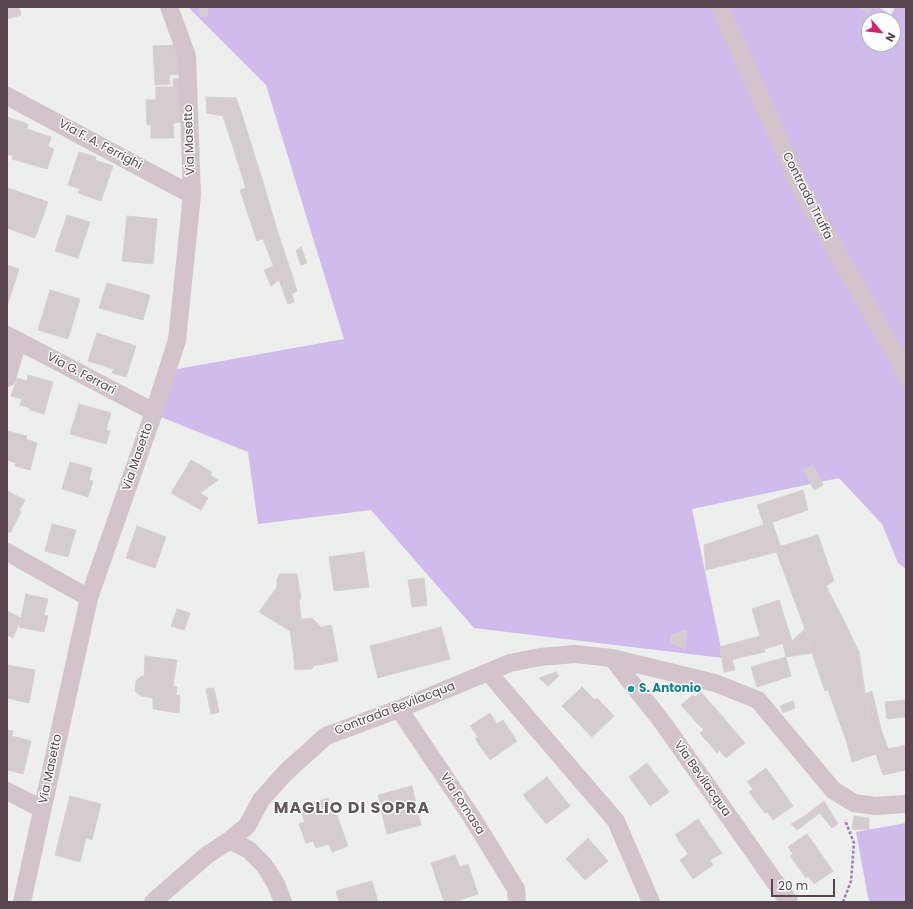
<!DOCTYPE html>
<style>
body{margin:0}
#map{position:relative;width:913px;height:909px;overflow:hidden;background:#ecefec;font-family:Poppins,sans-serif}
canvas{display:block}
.frame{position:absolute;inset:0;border:8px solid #58454f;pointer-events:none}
.north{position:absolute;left:861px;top:12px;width:40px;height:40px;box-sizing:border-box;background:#fff;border:1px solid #bcb5b9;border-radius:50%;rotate:118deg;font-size:11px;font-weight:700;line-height:16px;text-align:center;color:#58454f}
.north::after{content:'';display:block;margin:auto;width:14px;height:18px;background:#d42169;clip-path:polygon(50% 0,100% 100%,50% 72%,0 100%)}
.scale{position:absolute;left:771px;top:879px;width:64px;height:18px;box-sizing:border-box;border:2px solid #58454f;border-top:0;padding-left:5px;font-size:12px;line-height:14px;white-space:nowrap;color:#58454f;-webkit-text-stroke:3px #fff;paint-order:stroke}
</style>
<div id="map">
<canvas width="913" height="909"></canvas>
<div class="frame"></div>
<div class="north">N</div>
<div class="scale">20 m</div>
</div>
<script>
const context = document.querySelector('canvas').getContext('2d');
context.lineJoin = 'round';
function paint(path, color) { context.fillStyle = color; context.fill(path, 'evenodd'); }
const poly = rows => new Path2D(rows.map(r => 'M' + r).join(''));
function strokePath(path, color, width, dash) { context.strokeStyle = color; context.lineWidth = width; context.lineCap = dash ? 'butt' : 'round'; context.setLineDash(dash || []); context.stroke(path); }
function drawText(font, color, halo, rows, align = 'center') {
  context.font = font + ' Poppins,sans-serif'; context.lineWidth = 3; context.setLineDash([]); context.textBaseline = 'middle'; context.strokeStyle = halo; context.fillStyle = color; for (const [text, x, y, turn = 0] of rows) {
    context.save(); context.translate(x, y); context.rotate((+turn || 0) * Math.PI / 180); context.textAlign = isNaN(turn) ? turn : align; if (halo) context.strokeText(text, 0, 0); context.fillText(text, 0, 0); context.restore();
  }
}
const green = poly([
 [188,7,878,7,891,15,895,7,906,7,906,569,898,563,882,524,839,478,692,509,723,658,474,628,371,510,258,524,248,452,156,415,172,370,344,339,266,85],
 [869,20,893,20,893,44,869,44],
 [906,823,906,902,869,902,856,832]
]);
const building = poly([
 [7,7,19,7,21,15,7,19,7,7],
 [198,7,207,7,208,16,201,17,198,7],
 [858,7,872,7,869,13,858,7],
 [180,45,181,74,169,75,170,84,155,85,153,46,180,45],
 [184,78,185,122,173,123,174,138,151,138,151,125,147,125,146,100,156,100,156,87,173,87,173,79,184,78],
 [206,97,236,98,242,115,223,116,207,113,206,97],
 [242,115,263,182,246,188,223,116,242,115],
 [7,117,28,124,27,129,51,137,48,147,54,149,47,169,12,159,13,156,7,154,7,117],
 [79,152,96,157,95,160,113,166,101,201,78,193,80,189,68,185,79,152],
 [263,182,278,233,257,241,240,190,263,182],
 [8,188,48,202,35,238,7,228,8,188],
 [67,215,90,222,78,258,55,251,67,215],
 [127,216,157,219,153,264,122,261,127,216],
 [278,233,293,278,279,280,263,239,278,233],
 [301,247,307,263,301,265,296,251,301,247],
 [7,265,19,269,7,306,7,265],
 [274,266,279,280,271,286,264,270,274,266],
 [293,278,297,291,292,294,294,302,288,304,279,280,293,278],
 [107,283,150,295,143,320,99,308,107,283],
 [50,290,80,299,68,339,38,330,50,290],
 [97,333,136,346,126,377,112,373,114,369,88,361,97,333],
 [28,375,53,382,44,414,30,410,30,408,20,405,22,399,11,396,17,378,27,381,28,375],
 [79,404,111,413,106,430,110,431,106,444,70,434,79,404],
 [7,431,27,436,26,439,37,443,30,470,15,466,16,463,7,460,7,431],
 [191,460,212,472,200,493,208,498,201,510,171,493,191,460],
 [70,462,92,468,89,480,93,481,88,497,62,489,70,462],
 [813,465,823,485,814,490,804,470,813,465],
 [210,475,218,480,200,493,210,475],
 [803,490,808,510,764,525,757,505,803,490],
 [7,491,25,500,19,511,21,512,10,533,7,531,7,491],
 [772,522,781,547,775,548,777,552,706,570,704,545,772,522],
 [52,524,76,530,68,557,45,551,52,524],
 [137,526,166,537,155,568,126,558,137,526],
 [818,535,834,581,826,586,842,617,805,629,775,548,818,535],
 [364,552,369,587,334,591,329,557,364,552],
 [280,574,297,574,301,598,299,601,277,587,277,579,280,574],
 [424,578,427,605,412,607,408,580,424,578],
 [277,587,299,601,301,619,312,618,321,627,331,625,333,633,304,636,305,648,293,651,290,631,259,612,277,587],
 [26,594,48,599,44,615,48,616,44,632,19,627,26,594],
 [779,600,792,641,764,649,752,609,779,600],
 [177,609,190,613,184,630,171,626,177,609],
 [7,611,21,618,13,638,7,635,7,611],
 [842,617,859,652,816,665,805,629,842,617],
 [441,627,450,659,396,673,386,642,441,627],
 [805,629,812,653,786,657,783,644,792,641,805,629],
 [686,630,685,649,671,643,671,635,686,630],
 [333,633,338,661,313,666,312,669,295,670,293,651,305,648,304,636,333,633],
 [760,636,765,652,742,657,738,642,760,636],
 [386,642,396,673,378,678,370,646,386,642],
 [738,642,742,657,732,660,735,670,724,672,720,647,738,642],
 [859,652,871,732,881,729,888,749,906,745,906,770,883,775,876,754,852,762,846,740,828,690,825,691,816,665,859,652],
 [145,656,177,660,173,686,177,687,176,695,180,696,179,713,153,709,153,698,141,696,135,691,136,681,141,676,144,677,145,656],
 [786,657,791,676,757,687,751,667,786,657],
 [7,665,35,670,29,703,7,698,7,665],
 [556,672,559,676,548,686,539,678,556,672],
 [582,687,595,700,597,698,614,716,592,737,562,706,582,687],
 [214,688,219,712,211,714,206,689,214,688],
 [872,691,881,729,871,732,865,694,872,691],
 [701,692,715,708,697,723,681,705,693,695,695,697,701,692],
 [906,700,906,717,887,719,885,702,906,700],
 [793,701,795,708,783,713,780,706,793,701],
 [715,708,745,743,726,758,719,750,717,753,700,733,704,730,697,723,715,708],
 [490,713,497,724,503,720,517,741,490,760,475,739,478,737,470,726,490,713],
 [7,730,13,731,12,736,31,741,23,774,7,770,7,730],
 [647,763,669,792,650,806,629,777,647,763],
 [766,768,793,806,773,820,767,812,765,813,749,792,753,789,747,782,766,768],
 [547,777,570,806,546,824,523,795,547,777],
 [412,786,421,825,387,834,378,795,412,786],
 [70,796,101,804,92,840,86,838,80,862,55,855,70,796],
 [328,798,333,813,319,817,329,844,316,848,313,841,306,843,299,824,305,822,300,808,328,798],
 [824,801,838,824,832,828,820,813,797,830,791,824,806,815,824,801],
 [336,812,345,838,329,844,319,817,336,812],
 [854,816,869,818,869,830,852,829,854,816],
 [698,819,719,849,703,861,696,849,688,854,675,835,698,819],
 [807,834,833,871,814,884,808,876,806,878,790,856,793,854,788,847,807,834],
 [345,838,348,846,332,852,329,844,345,838],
 [588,838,608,861,585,880,566,859,588,838],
 [696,849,703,861,719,849,722,853,710,860,713,865,693,879,680,860,696,849],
 [455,855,460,867,468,864,478,894,454,902,444,902,431,863,455,855],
 [372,881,378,902,339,902,336,891,372,881]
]);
const path = poly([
 [843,902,851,881,854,843,845,820]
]);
const street = poly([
 [720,7,803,193,901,364,906,378],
 [7,96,192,195],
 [7,335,154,412],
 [7,378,18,341],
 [7,552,89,598],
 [612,658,663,723,789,902],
 [488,672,616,821,651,902],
 [399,709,471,816,516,889,517,902],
 [7,791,42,809],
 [230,840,249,850,264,865,276,884,283,902],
 [22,902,89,598,154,412,177,340,192,195,187,56,169,7],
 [153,902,207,855,230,840,247,826,261,800,286,772,326,736,399,709,510,663,540,657,575,654,612,658,715,683,758,700,833,790,854,803,875,806,906,804]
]);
const markers = [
 [631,689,4,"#0f9aa8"]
];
const streetNames = [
 ["Via Masetto",190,140,-92],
 ["Via F. A. Ferrighi",100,145,28],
 ["Contrada Truffa",807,196,63],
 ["Via G. Ferrari",81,374,28],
 ["Via Masetto",138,457,-71],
 ["Contrada Bevilacqua",395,709,-21],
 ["Via Masetto",51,769,-78],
 ["Via Bevilacqua",702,779,55],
 ["Via Fornasa",462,804,57]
];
const cultureNames = [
 ["S. Antonio",639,689]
];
const districtNames = [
 ["MAGLIO DI SOPRA",352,809]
];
paint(green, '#cfbbec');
paint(building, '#d4ccce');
strokePath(building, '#d7d0d2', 1);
strokePath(path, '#a275c8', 2.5, [3, 2]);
strokePath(street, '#d3c3cb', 18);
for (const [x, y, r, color] of markers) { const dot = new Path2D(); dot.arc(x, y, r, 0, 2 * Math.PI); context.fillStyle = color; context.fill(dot); strokePath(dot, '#fff', 1.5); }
drawText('12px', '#58454f', '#fff', streetNames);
drawText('bold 12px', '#0d838f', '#fff', cultureNames, 'left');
context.letterSpacing = '1px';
drawText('bold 16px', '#61595c', '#fff', districtNames);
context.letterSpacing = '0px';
</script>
